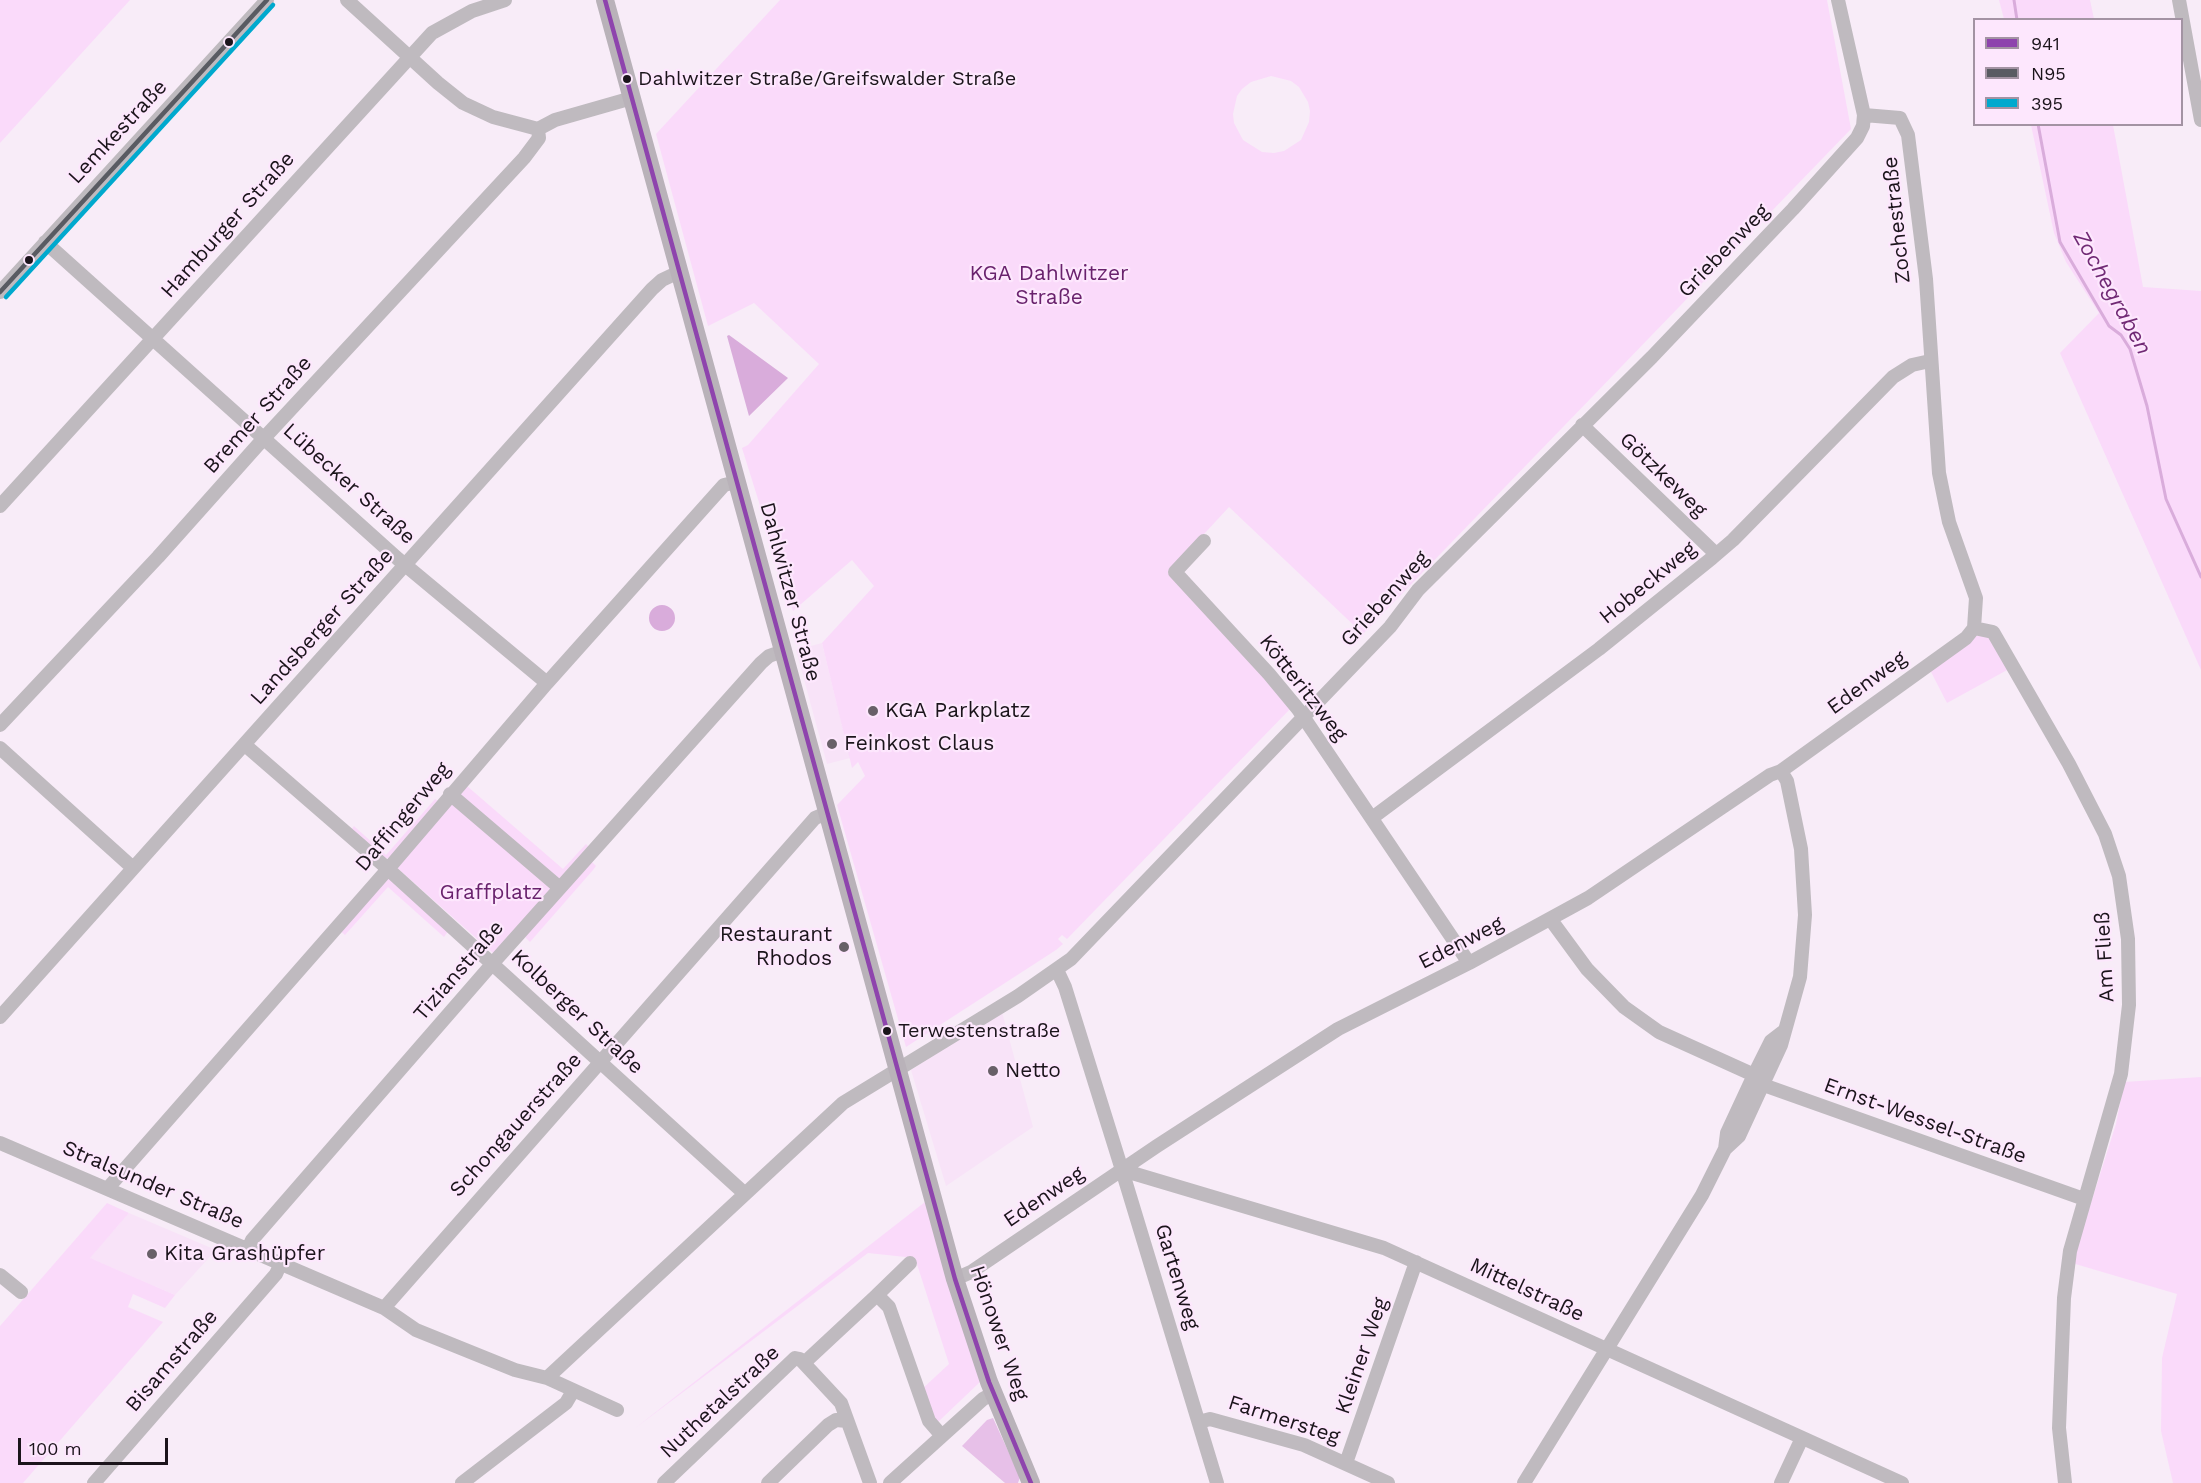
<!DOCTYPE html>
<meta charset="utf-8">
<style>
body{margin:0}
#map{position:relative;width:2201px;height:1483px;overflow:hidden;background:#f8ecf8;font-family:"Work Sans",sans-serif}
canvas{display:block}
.legend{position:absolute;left:1973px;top:18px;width:210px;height:108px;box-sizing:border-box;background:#fde7fd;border:2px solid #a393a3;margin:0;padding:8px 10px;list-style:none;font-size:18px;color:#1b141b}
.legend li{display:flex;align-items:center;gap:12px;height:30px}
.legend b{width:30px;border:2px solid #a393a3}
.scale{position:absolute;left:18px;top:1438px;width:150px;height:27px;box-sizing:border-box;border:3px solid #1b141b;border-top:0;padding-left:8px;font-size:18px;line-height:21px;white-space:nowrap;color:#1b141b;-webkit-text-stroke:4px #fde7fd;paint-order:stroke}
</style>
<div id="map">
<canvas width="2201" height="1483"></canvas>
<ul class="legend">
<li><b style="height:8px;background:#8e44ad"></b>941</li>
<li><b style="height:8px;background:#595b62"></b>N95</li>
<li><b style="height:8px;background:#00a9ce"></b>395</li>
</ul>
<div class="scale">100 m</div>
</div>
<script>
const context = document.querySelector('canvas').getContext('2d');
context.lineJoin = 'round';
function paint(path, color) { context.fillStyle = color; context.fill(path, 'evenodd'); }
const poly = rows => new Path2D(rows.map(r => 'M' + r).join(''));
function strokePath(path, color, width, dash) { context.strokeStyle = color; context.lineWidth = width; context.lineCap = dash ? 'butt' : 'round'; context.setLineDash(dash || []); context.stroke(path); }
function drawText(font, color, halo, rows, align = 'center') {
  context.font = font + ' "Work Sans",sans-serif'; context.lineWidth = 4.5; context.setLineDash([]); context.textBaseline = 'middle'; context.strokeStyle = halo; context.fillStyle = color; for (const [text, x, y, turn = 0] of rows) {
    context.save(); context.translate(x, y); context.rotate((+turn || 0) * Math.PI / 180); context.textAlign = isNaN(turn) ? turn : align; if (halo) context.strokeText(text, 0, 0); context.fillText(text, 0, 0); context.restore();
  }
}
const built = poly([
 [822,643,850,758,827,764,796,650],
 [1002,1012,1033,1127,946,1186,911,1070],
 [129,1213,216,1250,175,1295,89,1258]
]);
const green = poly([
 [0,0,130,0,0,143],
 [780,0,1827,0,1851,129,1363,634,1229,507,1168,573,1210,614,1291,708,1067,939,1062,935,1058,939,1063,944,1056,950,906,1047,837,805,865,776,858,762,852,768,822,643,874,586,852,560,793,611,742,448,748,445,819,364,754,303,708,326,656,134],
 [1271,76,1291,81,1299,87,1308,102,1310,111,1309,122,1301,140,1284,151,1274,153,1262,152,1243,140,1234,123,1233,114,1237,96,1242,89,1251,82],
 [1999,0,2090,0,2094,19,2004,19],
 [2031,125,2113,125,2143,287,2201,291,2201,670,2060,353,2099,313,2066,262,2054,233],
 [1987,633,2009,669,1947,703,1930,670,1975,635],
 [467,786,563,869,586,844,592,850,557,882,458,796],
 [435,799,440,802,390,859,382,857,351,830,354,826,386,855],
 [451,801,552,887,552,892,493,953,395,866],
 [590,860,596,866,593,870,530,942,523,935],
 [388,877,449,930,444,937,388,887,345,935,339,930],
 [2201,1077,2201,1483,2173,1483,2161,1431,2162,1358,2177,1294,2072,1263,2116,1124,2124,1082],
 [925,1202,980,1382,938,1422,931,1417,921,1390,949,1364,915,1258,868,1253,634,1429],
 [107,1203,129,1213,90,1258,175,1295,165,1308,133,1294,128,1307,163,1322,23,1483,0,1483,0,1326]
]);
const forest = poly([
 [993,1418,1020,1477,1018,1483,1005,1483,962,1446,987,1420]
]);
const water = poly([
 [729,335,788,378,749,416,727,336],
 '649 618a13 13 0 1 1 26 0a13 13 0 1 1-26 0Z'
]);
const stream = poly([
 [2014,0,2017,20],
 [2038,124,2060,242,2109,326,2121,335,2130,349,2147,406,2166,499,2201,577]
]);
const minor = poly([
 [347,0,438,83,463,103,493,117,538,129,555,120,632,98],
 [2179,0,2201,120],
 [45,242,398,559,547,683],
 [0,292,267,0],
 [1582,425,1716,554],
 [0,506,432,33,472,11,505,0],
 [1204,541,1175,572,1269,674,1298,709,1469,963],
 [1974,628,1993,632,2069,764,2105,834,2119,876,2128,939,2129,1005,2121,1074,2070,1251,2064,1298,2059,1428,2065,1483],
 [0,725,158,557,265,437,524,158,539,138,538,129],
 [245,745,388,869,744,1193],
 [0,748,133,868],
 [450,794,560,888],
 [1372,818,1599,649,1712,558,1733,540,1893,377,1912,365,1930,361],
 [1551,920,1587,969,1624,1007,1659,1032,1754,1075],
 [1057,970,1065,987,1122,1170,1217,1483],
 [0,1017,652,289,662,280,679,272],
 [1755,1082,2084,1199],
 [0,1143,384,1308,416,1330,515,1370,547,1378,617,1410],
 [1725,1149,1739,1136,1781,1045,1800,977,1805,915,1801,849,1787,781,1781,771],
 [1122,1170,1384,1248,1902,1483],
 [108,1188,388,869,547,683,724,485,737,482],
 [248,1249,252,1240,493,963,761,663,769,656,783,651],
 [0,1275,21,1292],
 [955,1279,971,1272,1157,1146,1338,1029,1469,963,1588,898,1770,775,1781,771,1966,638,1974,628,1976,598,1949,522,1939,473,1926,279,1908,135,1900,118,1864,115],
 [877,1295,910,1263],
 [384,1308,815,818,827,813],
 [804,1363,877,1295,889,1307,929,1421,942,1436],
 [547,1378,843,1103,1018,996,1071,959,1390,627,1418,590,1652,357,1793,209,1857,138,1863,126,1864,115,1838,0],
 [1199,1422,1210,1419,1304,1445,1388,1483],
 [1346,1463,1416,1262],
 [94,1483,276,1274,280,1265],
 [462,1483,566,1403,573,1391],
 [664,1483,795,1358,800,1359,841,1403,870,1483],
 [768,1483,828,1425,836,1420,847,1421],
 [890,1483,983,1399,994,1393],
 [1524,1483,1702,1195,1725,1149,1727,1133,1754,1075,1771,1041,1784,1031],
 [1781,1483,1802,1438]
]);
const major = poly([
 [605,0,955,1279,989,1382,1031,1483]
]);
const bus1 = poly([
 [605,0,955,1279,989,1382,1031,1483]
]);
const bus2 = poly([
 [0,292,267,0]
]);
const bus3 = poly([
 [6,297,273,5]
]);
const markers = [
 [229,42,5,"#1b141b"],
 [627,79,5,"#1b141b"],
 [29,260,5,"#1b141b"],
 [873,711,6,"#686068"],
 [832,744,6,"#686068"],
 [844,947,6,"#686068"],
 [887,1031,5,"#1b141b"],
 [993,1071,6,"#686068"],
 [152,1254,6,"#686068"]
];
const busNames = [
 ["Dahlwitzer Straße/Greifswalder Straße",638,79],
 ["Terwestenstraße",898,1031]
];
const streetNames = [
 ["Lemkestraße",118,132,-47],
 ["Zochestraße",1897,220,-96],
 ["Hamburger Straße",228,225,-48],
 ["Griebenweg",1724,251,-46],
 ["Bremer Straße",258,415,-48],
 ["Götzkeweg",1663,475,44],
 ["Lübecker Straße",349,484,42],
 ["Hobeckweg",1648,583,-39],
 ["Dahlwitzer Straße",790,592,75],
 ["Griebenweg",1385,599,-48],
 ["Landsberger Straße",322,627,-48],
 ["Edenweg",1867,683,-36],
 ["Kötteritzweg",1303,688,52],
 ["Daffingerweg",403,817,-50],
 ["Edenweg",1461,943,-27],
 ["Am Fließ",2105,957,-93],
 ["Tizianstraße",459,971,-49],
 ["Kolberger Straße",577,1012,43],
 ["Ernst-Wessel-Straße",1925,1121,20],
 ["Schongauerstraße",516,1125,-48],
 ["Stralsunder Straße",153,1185,23],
 ["Edenweg",1044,1197,-34],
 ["Gartenweg",1177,1277,73],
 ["Mittelstraße",1527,1290,25],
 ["Hönower Weg",999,1333,71],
 ["Kleiner Weg",1362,1356,-71],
 ["Bisamstraße",172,1361,-49],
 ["Nuthetalstraße",720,1402,-43],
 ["Farmersteg",1284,1420,18]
];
const parkNames = [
 ["KGA Dahlwitzer",1049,274],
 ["Straße",1049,298],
 ["Graffplatz",491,893]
];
const poiNames = [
 ["KGA Parkplatz",885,711],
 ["Feinkost Claus",844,744],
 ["Restaurant",832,935,"right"],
 ["Rhodos",832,959,"right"],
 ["Netto",1005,1071],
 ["Kita Grashüpfer",164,1254]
];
const waterNames = [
 ["Zochegraben",2112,293,61]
];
paint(built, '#f8e3f8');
paint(green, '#fadafa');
paint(forest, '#e7c0e8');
paint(water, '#d9acdb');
strokePath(stream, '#d9acdb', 3);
strokePath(minor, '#bfbabf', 14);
strokePath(major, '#b9b2b9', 18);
strokePath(bus1, '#8e44ad', 4.5);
strokePath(bus2, '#595b62', 4.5);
strokePath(bus3, '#00a9ce', 4.5);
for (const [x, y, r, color] of markers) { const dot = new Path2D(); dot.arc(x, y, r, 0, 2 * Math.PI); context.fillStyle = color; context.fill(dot); strokePath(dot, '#fde7fd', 2); }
drawText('20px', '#1b141b', '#fde7fd', busNames, 'left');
drawText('21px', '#1b141b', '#fde7fd', streetNames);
drawText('21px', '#69226d', '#fde7fd', parkNames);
drawText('21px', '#1b141b', '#fde7fd', poiNames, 'left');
drawText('italic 22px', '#712a75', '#fde7fd', waterNames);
</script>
